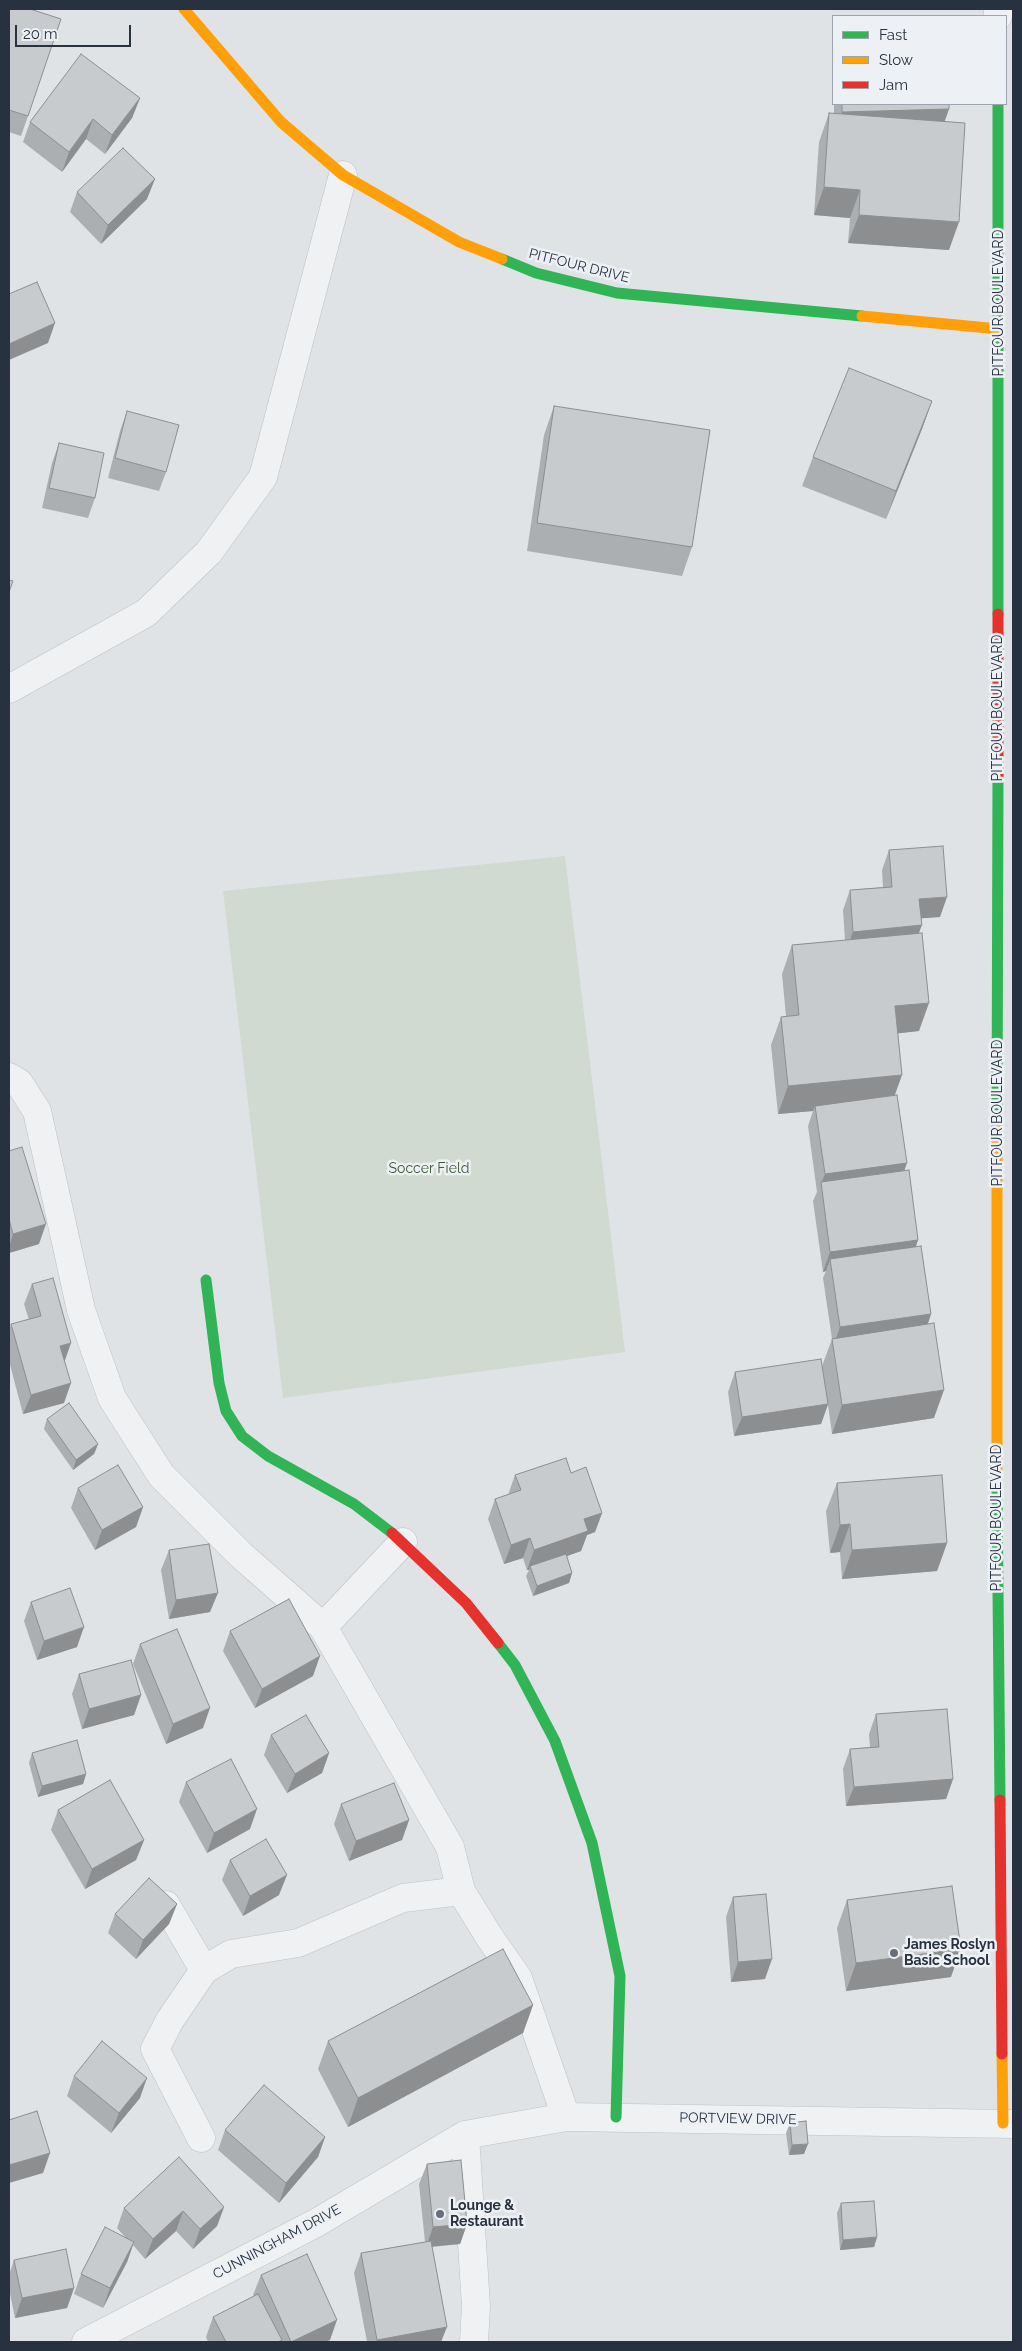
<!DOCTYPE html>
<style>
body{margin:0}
#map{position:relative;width:1022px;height:2351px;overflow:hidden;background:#e0e3e6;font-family:Raleway,sans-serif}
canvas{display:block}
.frame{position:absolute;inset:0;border:10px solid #27313f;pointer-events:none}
.legend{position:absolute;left:832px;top:15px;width:175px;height:90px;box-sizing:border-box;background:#edf1f6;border:1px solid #9ea4ad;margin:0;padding:6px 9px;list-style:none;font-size:15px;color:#27313f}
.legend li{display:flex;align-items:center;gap:10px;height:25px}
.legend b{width:25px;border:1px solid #9ea4ad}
.scale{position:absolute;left:15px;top:25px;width:116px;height:22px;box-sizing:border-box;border:2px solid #27313f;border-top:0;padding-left:6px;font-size:15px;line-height:18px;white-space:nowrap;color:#27313f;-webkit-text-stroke:4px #edf1f6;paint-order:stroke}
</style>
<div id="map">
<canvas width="1022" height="2351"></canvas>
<div class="frame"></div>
<ul class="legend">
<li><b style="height:6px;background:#30b455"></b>Fast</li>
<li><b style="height:6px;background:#ff9f0a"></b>Slow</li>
<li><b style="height:6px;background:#e5322d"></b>Jam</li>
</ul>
<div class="scale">20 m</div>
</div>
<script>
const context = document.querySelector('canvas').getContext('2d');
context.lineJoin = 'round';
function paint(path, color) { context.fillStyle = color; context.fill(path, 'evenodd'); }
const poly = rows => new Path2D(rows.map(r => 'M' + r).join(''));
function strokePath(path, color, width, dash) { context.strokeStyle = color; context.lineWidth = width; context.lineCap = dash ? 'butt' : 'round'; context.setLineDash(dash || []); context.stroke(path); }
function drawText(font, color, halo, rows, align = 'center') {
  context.font = font + ' Raleway,sans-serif'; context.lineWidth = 5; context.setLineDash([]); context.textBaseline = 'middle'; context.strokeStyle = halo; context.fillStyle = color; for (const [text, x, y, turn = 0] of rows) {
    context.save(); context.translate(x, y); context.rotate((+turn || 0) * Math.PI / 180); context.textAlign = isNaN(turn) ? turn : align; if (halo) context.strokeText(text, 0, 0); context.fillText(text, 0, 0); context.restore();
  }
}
const green = poly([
 [565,856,625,1352,283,1398,223,891]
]);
const street = poly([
 [998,9,998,16],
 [9,689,146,613,209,552,263,477,343,175],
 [9,1077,19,1083,37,1111,81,1310,112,1398,161,1475,241,1555,323,1627,403,1542],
 [323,1627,450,1847,461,1891,490,1938,518,1978,566,2117],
 [166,1905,204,1970,231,1954,298,1943,403,1898,461,1891],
 [465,2135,476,2306,474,2342],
 [201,2138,155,2049,170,2020,204,1970],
 [86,2342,316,2223,465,2135,566,2117,1013,2124]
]);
const fast = poly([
 [502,259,536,273,617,293,862,316],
 [998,614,998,104],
 [997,1129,998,775],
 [206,1280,219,1383,226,1411,242,1436,268,1456,354,1504,392,1533],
 [997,1486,1000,1800],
 [498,1643,515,1665,555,1741,592,1843,620,1976,616,2117]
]);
const slow = poly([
 [184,9,281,122,343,175,459,242,502,259],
 [862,316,999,329],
 [997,1486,997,1129],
 [1002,2054,1003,2123]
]);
const jam = poly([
 [998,775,998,614],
 [392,1533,466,1603,498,1643],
 [1000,1800,1002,2054]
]);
const wall = poly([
 [9,9,28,116,21,136,9,132],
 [140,98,132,118,105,154,86,139,62,172,23,142,30,122],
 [834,104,949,104,949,109,944,122,949,250,848,243,850,218,814,215,819,142,829,113,834,114],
 [77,192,147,199,101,244,70,212],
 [932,401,922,429,886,519,802,486,813,457],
 [554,406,692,547,682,576,527,551,544,435],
 [127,411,166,472,159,491,108,478,120,431],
 [59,443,95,498,88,518,42,508,52,463],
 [889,850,940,917,921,918,919,934,919,1031,898,1033,902,1075,894,1095,904,1171,918,1240,916,1246,931,1314,928,1324,934,1418,832,1434,828,1405,821,1424,734,1436,728,1392,735,1372,822,1366,832,1339,823,1278,826,1271,823,1272,813,1201,817,1192,808,1126,813,1111,778,1114,771,1045,781,1017,786,1016,782,974,792,945,845,940,843,910,850,890,883,887,882,870],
 [9,1151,39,1244,9,1253],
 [32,1284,65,1362,64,1403,23,1414,9,1361,9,1332,11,1324,29,1320,24,1304],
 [47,1419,98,1444,94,1454,73,1470,44,1429],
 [571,1473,602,1513,595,1532,587,1535,581,1551,567,1556,572,1573,569,1583,533,1596,526,1576,529,1570,527,1570,523,1558,504,1564,488,1519,495,1499,508,1495,515,1475],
 [837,1483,947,1543,937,1571,842,1579,840,1552,830,1553,826,1511],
 [78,1488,143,1507,136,1527,95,1550,71,1508],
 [169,1550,210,1612,169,1619,161,1570],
 [31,1602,77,1647,37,1660,24,1621],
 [230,1631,313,1676,255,1708,223,1651],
 [140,1644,203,1728,166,1744,133,1664],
 [79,1674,141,1695,134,1715,82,1729,72,1694],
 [876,1714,953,1779,946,1799,846,1806,843,1769,850,1749,870,1747,869,1734],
 [271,1735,329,1753,322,1773,287,1793,264,1755],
 [32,1753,86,1774,83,1784,38,1797,29,1763],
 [186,1782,250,1829,207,1853,179,1802],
 [341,1804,409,1820,402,1840,349,1861,334,1824],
 [58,1810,144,1840,136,1860,85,1889,51,1830],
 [230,1860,279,1895,243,1916,222,1880],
 [733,1897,765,1979,731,1982,726,1917],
 [847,1900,951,1977,846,1991,837,1928],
 [177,1904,169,1924,136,1959,108,1933,115,1914],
 [533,2005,523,2033,348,2127,318,2069,328,2041],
 [74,2076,140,2098,111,2133,67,2096],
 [790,2123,804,2154,789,2155,786,2133],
 [225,2130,325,2137,318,2157,279,2203,218,2150],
 [427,2164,467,2224,460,2244,432,2247,441,2342,367,2342,354,2273,361,2253,425,2242,419,2184],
 [841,2203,877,2237,874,2247,840,2250,837,2213],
 [224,2207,217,2226,193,2249,176,2231,145,2259,133,2245,127,2262,103,2308,74,2294,81,2274,126,2238,117,2228,124,2208],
 [14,2260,74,2288,67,2308,15,2318,9,2289,9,2275],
 [261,2275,330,2340,325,2342,208,2342,206,2337,213,2317,254,2296,253,2295]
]);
const shadedWall = poly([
 [140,98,132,118,105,154,112,135],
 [949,109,942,129,835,132,842,112],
 [93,119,86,139,62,172,69,152],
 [155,179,147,199,101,244,108,225],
 [824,187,860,190,850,218,814,215],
 [859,215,959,222,949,250,848,243],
 [55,323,48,343,9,360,9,344],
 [932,401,922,429,886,519,896,491],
 [947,897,940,917,912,919,919,899],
 [922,925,914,945,846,951,853,932],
 [929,1003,919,1031,884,1035,895,1006],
 [902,1075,892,1103,815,1106,813,1111,778,1114,788,1086],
 [907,1163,900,1183,821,1184,825,1174],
 [46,1224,39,1244,9,1253,9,1247,13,1234],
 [918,1240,911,1260,830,1259,826,1271,823,1272,830,1252],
 [931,1314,924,1334,833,1347,840,1327],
 [71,1343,64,1363,60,1346],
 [71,1383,64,1403,23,1414,31,1395],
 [944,1390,934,1418,832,1434,842,1405],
 [828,1404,821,1424,734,1436,742,1417],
 [98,1444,94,1454,73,1470,76,1460],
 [143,1507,136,1527,95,1550,102,1530],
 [602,1513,595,1532,587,1535,581,1551,531,1569,530,1566,529,1570,527,1570,534,1550,584,1519],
 [850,1524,840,1552,830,1553,840,1525],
 [530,1538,523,1558,504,1564,511,1545],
 [947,1543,937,1571,842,1579,852,1550],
 [572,1573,569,1583,533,1596,537,1586],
 [218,1593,210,1612,169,1619,176,1600],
 [84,1627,77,1647,37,1660,44,1641],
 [320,1656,313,1676,255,1708,262,1689],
 [141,1695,134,1715,82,1729,89,1709],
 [210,1708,203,1728,166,1744,173,1724],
 [329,1753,322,1773,287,1793,295,1774],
 [86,1774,83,1784,38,1797,42,1786],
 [953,1779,946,1799,846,1806,854,1787],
 [257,1809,250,1829,207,1853,214,1833],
 [409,1820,402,1840,349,1861,356,1841],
 [144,1840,136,1860,85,1889,92,1869],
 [287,1875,279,1895,243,1916,250,1896],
 [177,1904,169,1924,136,1959,143,1940],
 [961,1949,951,1977,846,1991,856,1963],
 [772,1959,765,1979,731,1982,738,1962],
 [533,2005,523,2033,348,2127,358,2098],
 [147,2078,140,2098,111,2133,119,2113],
 [325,2137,318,2157,279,2203,286,2183],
 [808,2144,804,2154,789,2155,792,2145],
 [50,2153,43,2173,9,2183,9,2165],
 [224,2207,217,2226,193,2249,200,2229],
 [183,2211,176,2231,145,2259,153,2239],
 [467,2224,460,2244,426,2247,433,2227],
 [877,2237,874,2247,840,2250,843,2240],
 [134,2242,127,2262,103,2308,110,2288],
 [74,2288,67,2308,15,2318,22,2298],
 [337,2320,330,2340,325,2342,291,2342],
 [447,2327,441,2342,376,2342,377,2340]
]);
const building = poly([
 [9,9,30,9,61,19,28,116,9,110,9,9],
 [81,54,140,98,112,135,93,119,69,152,30,122,81,54],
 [842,104,949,104,949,109,842,112,842,104],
 [829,113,965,123,959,222,859,215,860,190,824,187,829,113],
 [123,148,155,179,108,225,77,192,123,148],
 [37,282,55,323,9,344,9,294,37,282],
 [849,368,932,401,896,491,813,457,849,368],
 [554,406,710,430,692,547,537,523,554,406],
 [127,411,179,425,166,472,115,458,127,411],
 [59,443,104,453,95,498,49,488,59,443],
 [9,580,13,581,9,592,9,580],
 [943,846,947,897,919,899,922,925,853,932,850,890,892,887,889,850,943,846],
 [922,933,929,1003,895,1006,902,1075,788,1086,781,1017,799,1015,792,945,922,933],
 [897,1095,907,1163,825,1174,815,1106,897,1095],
 [22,1147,46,1224,13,1234,9,1219,9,1151,22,1147],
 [909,1170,918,1240,830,1252,821,1182,909,1170],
 [921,1246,931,1314,840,1327,830,1259,921,1246],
 [53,1278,71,1343,60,1346,71,1383,31,1395,11,1324,41,1316,32,1284,53,1278],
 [934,1323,944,1390,842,1405,832,1339,934,1323],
 [821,1359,828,1404,742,1417,735,1372,821,1359],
 [69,1403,98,1444,76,1460,47,1419,69,1403],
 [566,1458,571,1473,586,1467,602,1513,584,1519,588,1531,534,1550,530,1538,511,1545,495,1499,521,1490,515,1475,566,1458],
 [118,1465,143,1507,102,1530,78,1488,118,1465],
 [942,1475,947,1543,852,1550,850,1524,840,1525,837,1483,942,1475],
 [209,1544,218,1593,176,1600,169,1550,209,1544],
 [566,1554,572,1573,537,1586,530,1566,566,1554],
 [70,1588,84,1627,44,1641,31,1602,70,1588],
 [289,1599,320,1656,262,1689,230,1631,289,1599],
 [177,1629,210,1708,173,1724,140,1644,177,1629],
 [131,1660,141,1695,89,1709,79,1674,131,1660],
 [947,1709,953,1779,854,1787,850,1749,879,1747,876,1714,947,1709],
 [306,1715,329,1753,295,1774,271,1735,306,1715],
 [77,1740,86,1774,42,1786,32,1753,77,1740],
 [231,1759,257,1809,214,1833,186,1782,231,1759],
 [110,1780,144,1840,92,1869,58,1810,110,1780],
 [394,1783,409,1820,356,1841,341,1804,394,1783],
 [266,1839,287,1875,250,1896,230,1860,266,1839],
 [149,1878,177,1904,143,1940,115,1914,149,1878],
 [952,1886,961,1949,856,1963,847,1900,952,1886],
 [766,1894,772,1959,738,1962,733,1897,766,1894],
 [503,1949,533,2005,358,2098,328,2041,503,1949],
 [102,2041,147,2078,119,2113,74,2076,102,2041],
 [264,2085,325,2137,286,2183,225,2130,264,2085],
 [37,2111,50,2153,9,2165,9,2120,37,2111],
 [806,2121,808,2144,792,2145,790,2123,806,2121],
 [179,2157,224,2207,200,2229,183,2211,153,2239,124,2208,179,2157],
 [461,2160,467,2224,433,2227,427,2164,461,2160],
 [874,2201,877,2237,843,2240,841,2203,874,2201],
 [105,2227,134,2242,110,2288,81,2274,105,2227],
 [431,2241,447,2327,377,2340,361,2253,431,2241],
 [66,2249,74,2288,22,2298,14,2260,66,2249],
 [307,2254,337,2320,291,2342,261,2275,307,2254],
 [258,2294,282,2340,278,2342,226,2342,213,2317,258,2294]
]);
const markers = [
 [894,1953,5,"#686f79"],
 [440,2214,5,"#686f79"]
];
const streetNames = [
 ["PITFOUR DRIVE",579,266,14],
 ["PITFOUR BOULEVARD",999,303,-90],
 ["PITFOUR BOULEVARD",998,708,-90],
 ["PITFOUR BOULEVARD",998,1113,-90],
 ["PITFOUR BOULEVARD",997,1518,-90],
 ["PORTVIEW DRIVE",738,2119,1],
 ["CUNNINGHAM DRIVE",277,2242,-28]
];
const parkNames = [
 ["Soccer Field",429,1169]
];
const poiNames = [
 ["James Roslyn",904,1945],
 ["Basic School",904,1961],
 ["Lounge &",450,2206],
 ["Restaurant",450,2222]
];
paint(green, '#d1dad1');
strokePath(street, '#bec1c4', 29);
strokePath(street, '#f0f1f2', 28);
strokePath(fast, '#30b455', 11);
strokePath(slow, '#ff9f0a', 11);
strokePath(jam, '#e5322d', 11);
paint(wall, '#acafb1');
paint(shadedWall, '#8c8e90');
paint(building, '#c8cbce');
strokePath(building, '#8c8e90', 1);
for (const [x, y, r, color] of markers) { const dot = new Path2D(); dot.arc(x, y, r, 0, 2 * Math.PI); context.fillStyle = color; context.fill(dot); strokePath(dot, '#edf1f6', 2); }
drawText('14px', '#27313f', '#edf1f6', streetNames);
drawText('14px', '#3e5b34', '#edf1f6', parkNames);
drawText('bold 14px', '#27313f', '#edf1f6', poiNames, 'left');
</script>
